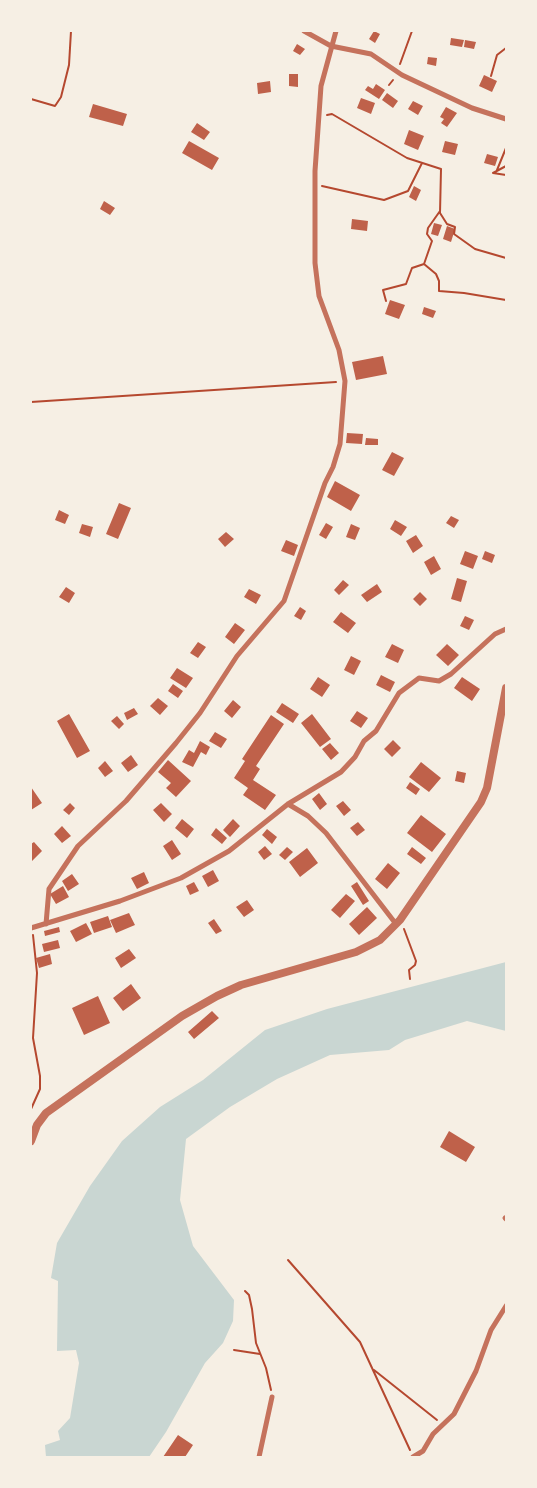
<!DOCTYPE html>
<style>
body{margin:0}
#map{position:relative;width:537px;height:1488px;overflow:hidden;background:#f6efe4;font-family:"Space Grotesk",sans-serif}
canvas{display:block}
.frame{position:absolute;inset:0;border:32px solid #f6efe4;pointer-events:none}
</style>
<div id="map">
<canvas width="537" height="1488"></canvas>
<div class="frame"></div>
</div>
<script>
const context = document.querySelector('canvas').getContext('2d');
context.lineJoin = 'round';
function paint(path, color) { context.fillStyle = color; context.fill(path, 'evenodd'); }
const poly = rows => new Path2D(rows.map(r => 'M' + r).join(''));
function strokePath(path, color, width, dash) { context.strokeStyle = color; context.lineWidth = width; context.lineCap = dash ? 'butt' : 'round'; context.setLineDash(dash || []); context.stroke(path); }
const water = poly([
 [506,962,506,1031,467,1021,405,1040,389,1050,330,1055,277,1079,230,1107,186,1139,180,1200,193,1246,234,1300,233,1321,223,1343,205,1363,166,1432,149,1457,46,1457,45,1445,60,1440,58,1431,70,1418,79,1363,76,1350,57,1351,58,1281,51,1278,57,1243,90,1186,122,1141,160,1107,203,1080,265,1030,327,1009]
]);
const building = poly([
 [374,31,380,34,375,43,369,39],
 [451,38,464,40,462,47,450,45],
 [465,40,476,42,474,49,464,47],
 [297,44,305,49,300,55,293,51],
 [428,57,437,58,436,66,427,64],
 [289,74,298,74,298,87,289,86],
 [484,75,497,81,492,92,479,86],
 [270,81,271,92,258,94,257,83],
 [376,84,385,90,379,99,365,90,368,86,373,89],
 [387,93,398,101,393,108,382,100],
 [361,98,375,103,371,114,357,108],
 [413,101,423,106,418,115,408,109],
 [93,104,127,114,123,126,89,117],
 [446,107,457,113,447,127,441,123,444,119,440,117],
 [197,123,210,132,204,140,191,132],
 [409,130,424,136,418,150,404,144],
 [189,141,219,158,212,170,182,153],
 [445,141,458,144,455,155,442,152],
 [487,154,498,157,495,166,484,163],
 [414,186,421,190,416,201,409,197],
 [104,201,115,208,110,215,100,209],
 [352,219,368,221,367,231,351,229],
 [434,223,442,225,438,236,431,234],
 [447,226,455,229,451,242,443,239],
 [390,300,405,305,399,319,385,314],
 [424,307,436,311,433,318,422,314],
 [383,356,387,374,356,380,352,362],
 [347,433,363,434,362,444,346,443],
 [366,438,378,439,378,445,365,445],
 [392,452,404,458,394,476,382,470],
 [335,481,360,495,351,511,327,497],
 [119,503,131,508,118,539,106,534],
 [59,510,69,515,65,524,55,520],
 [451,516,459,520,454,528,446,523],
 [395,520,407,527,401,536,390,529],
 [326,523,333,527,326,539,319,535],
 [82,524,93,527,90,537,79,533],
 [351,524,360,528,355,540,346,537],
 [226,532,234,539,225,547,218,539],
 [416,535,423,546,413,553,406,541],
 [286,540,298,545,294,556,281,551],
 [465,551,478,556,473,569,460,564],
 [485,551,495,555,492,563,482,559],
 [434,556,441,569,431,575,424,562],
 [457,578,467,581,461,602,451,599],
 [343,580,349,585,339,595,334,590],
 [377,584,382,592,367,602,361,595],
 [66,587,75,593,69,603,59,597],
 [249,589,261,595,256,604,244,597],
 [420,592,427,599,420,606,413,599],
 [300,607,306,611,301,620,294,616],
 [341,612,356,623,348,633,333,622],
 [465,616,474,620,469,630,460,626],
 [235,623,245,630,234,644,225,637],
 [198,642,206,647,198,658,190,653],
 [392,644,404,650,398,663,385,657],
 [447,644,459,655,448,666,436,655],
 [351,656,361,661,354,675,344,670],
 [177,668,193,678,186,688,170,678],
 [381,675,395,682,390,692,376,685],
 [318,677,330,685,322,697,310,689],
 [462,677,480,689,472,701,454,688],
 [173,684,183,691,178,698,168,691],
 [158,698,168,706,160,715,150,706],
 [233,700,241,707,232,718,224,711],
 [282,703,299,714,293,723,276,712],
 [134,708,138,714,127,720,124,713],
 [357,711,368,718,361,728,350,721],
 [69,714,90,751,77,758,57,721],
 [312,714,331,739,320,747,301,723],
 [271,715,284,724,256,766,260,769,253,780,276,795,265,810,243,795,248,788,234,778,245,761,242,759],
 [117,716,124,724,119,729,111,721],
 [215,732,227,739,221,748,209,741],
 [393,740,401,748,392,757,384,749],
 [200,741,210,747,206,755,201,752,193,767,182,762,189,750,194,753],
 [330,743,339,753,331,760,322,749],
 [131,755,138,765,128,772,121,763],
 [168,760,191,781,176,797,166,788,171,783,158,772],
 [105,761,113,771,105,777,98,768],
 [421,762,441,778,429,792,409,777],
 [457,771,466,773,464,783,455,781],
 [410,782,420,789,416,795,406,788],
 [31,787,42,803,31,810],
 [319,793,327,804,320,810,312,799],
 [343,801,351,810,344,816,336,806],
 [70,803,75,808,69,815,63,810],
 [161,803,172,814,164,822,153,810],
 [421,815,446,834,432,852,407,833],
 [182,819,194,829,187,838,175,828],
 [233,819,240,826,230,837,223,830],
 [358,822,365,830,357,836,350,828],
 [62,826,71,836,62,843,54,834],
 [216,828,227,838,222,844,211,835],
 [267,829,277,837,272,844,262,835],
 [172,840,181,854,172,860,163,846],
 [34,842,42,851,31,862,31,844],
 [265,846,272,854,264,860,258,852],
 [287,847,293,852,285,860,279,855],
 [412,847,426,858,421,864,407,854],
 [307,848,318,863,300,877,289,862],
 [388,863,400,873,387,889,375,879],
 [213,870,219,881,208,887,202,876],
 [144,872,149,883,137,889,131,878],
 [72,874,79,884,68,891,62,881],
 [194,882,199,891,190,895,186,886],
 [357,882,369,901,363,905,351,886],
 [63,886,69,897,56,904,50,894],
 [346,894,355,901,340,918,331,910],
 [247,900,254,910,244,917,236,907],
 [367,907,377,918,359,935,349,924],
 [129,913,135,925,116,933,110,920],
 [108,916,112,927,94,933,90,922],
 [214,919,222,931,216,934,208,923],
 [86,923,92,934,76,942,70,931],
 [59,927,60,932,45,936,44,931],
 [58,940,60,948,44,952,42,944],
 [129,949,136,958,121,968,115,958],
 [50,954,52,964,39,968,36,958],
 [131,984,141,998,123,1011,113,998],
 [98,996,110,1023,84,1035,72,1008],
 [212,1011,219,1018,194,1039,188,1032],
 [449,1131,475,1147,466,1162,440,1147],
 [178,1435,193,1445,185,1457,163,1457]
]);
const path = poly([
 [400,64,412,31],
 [491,76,497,55,506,48],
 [389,85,393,80],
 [31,99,55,106,61,97,69,65,71,31],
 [327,115,332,114,407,158,441,169,440,213,447,224,455,227,454,234,475,249,506,258],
 [506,166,493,173,506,175],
 [497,170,506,148],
 [322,186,384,200,408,191,422,163],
 [440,211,428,228,427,234,432,241,424,264,436,274,439,281,439,291,464,293,506,300],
 [386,301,383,290,406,284,412,268,424,264],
 [31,402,336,382],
 [404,929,416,961,415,965,409,970,410,979],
 [31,1109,40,1089,40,1076,33,1038,37,973,33,935],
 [288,1260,360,1342,410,1450],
 [245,1291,249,1295,252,1309,256,1343,266,1368,271,1390],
 [234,1350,260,1354],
 [374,1370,437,1420]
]);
const minor = poly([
 [304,31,331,46,371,54,402,75,472,108,506,119],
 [288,804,308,816,326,833,396,924],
 [46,924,49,889,78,846,126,801,176,743,200,713,237,656,284,601,325,483,333,467,340,444,345,381,339,350,319,296,315,263,315,171,321,86,336,31],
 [31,928,120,901,181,878,229,851,288,804,341,772,355,757,364,741,376,731,399,693,419,678,439,681,451,674,495,634,506,629],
 [505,1218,506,1219],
 [259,1457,272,1397],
 [413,1457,423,1451,433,1434,454,1414,476,1371,491,1330,506,1306]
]);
const tertiary = poly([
 [31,1141,37,1125,46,1113,182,1016,217,996,241,985,356,952,380,940,400,920,481,802,487,788,506,688]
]);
paint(water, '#c9d6d2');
paint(building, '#bf614a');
strokePath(path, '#b5482f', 2);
strokePath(minor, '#c5725c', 5);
strokePath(tertiary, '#c5725c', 8);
</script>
